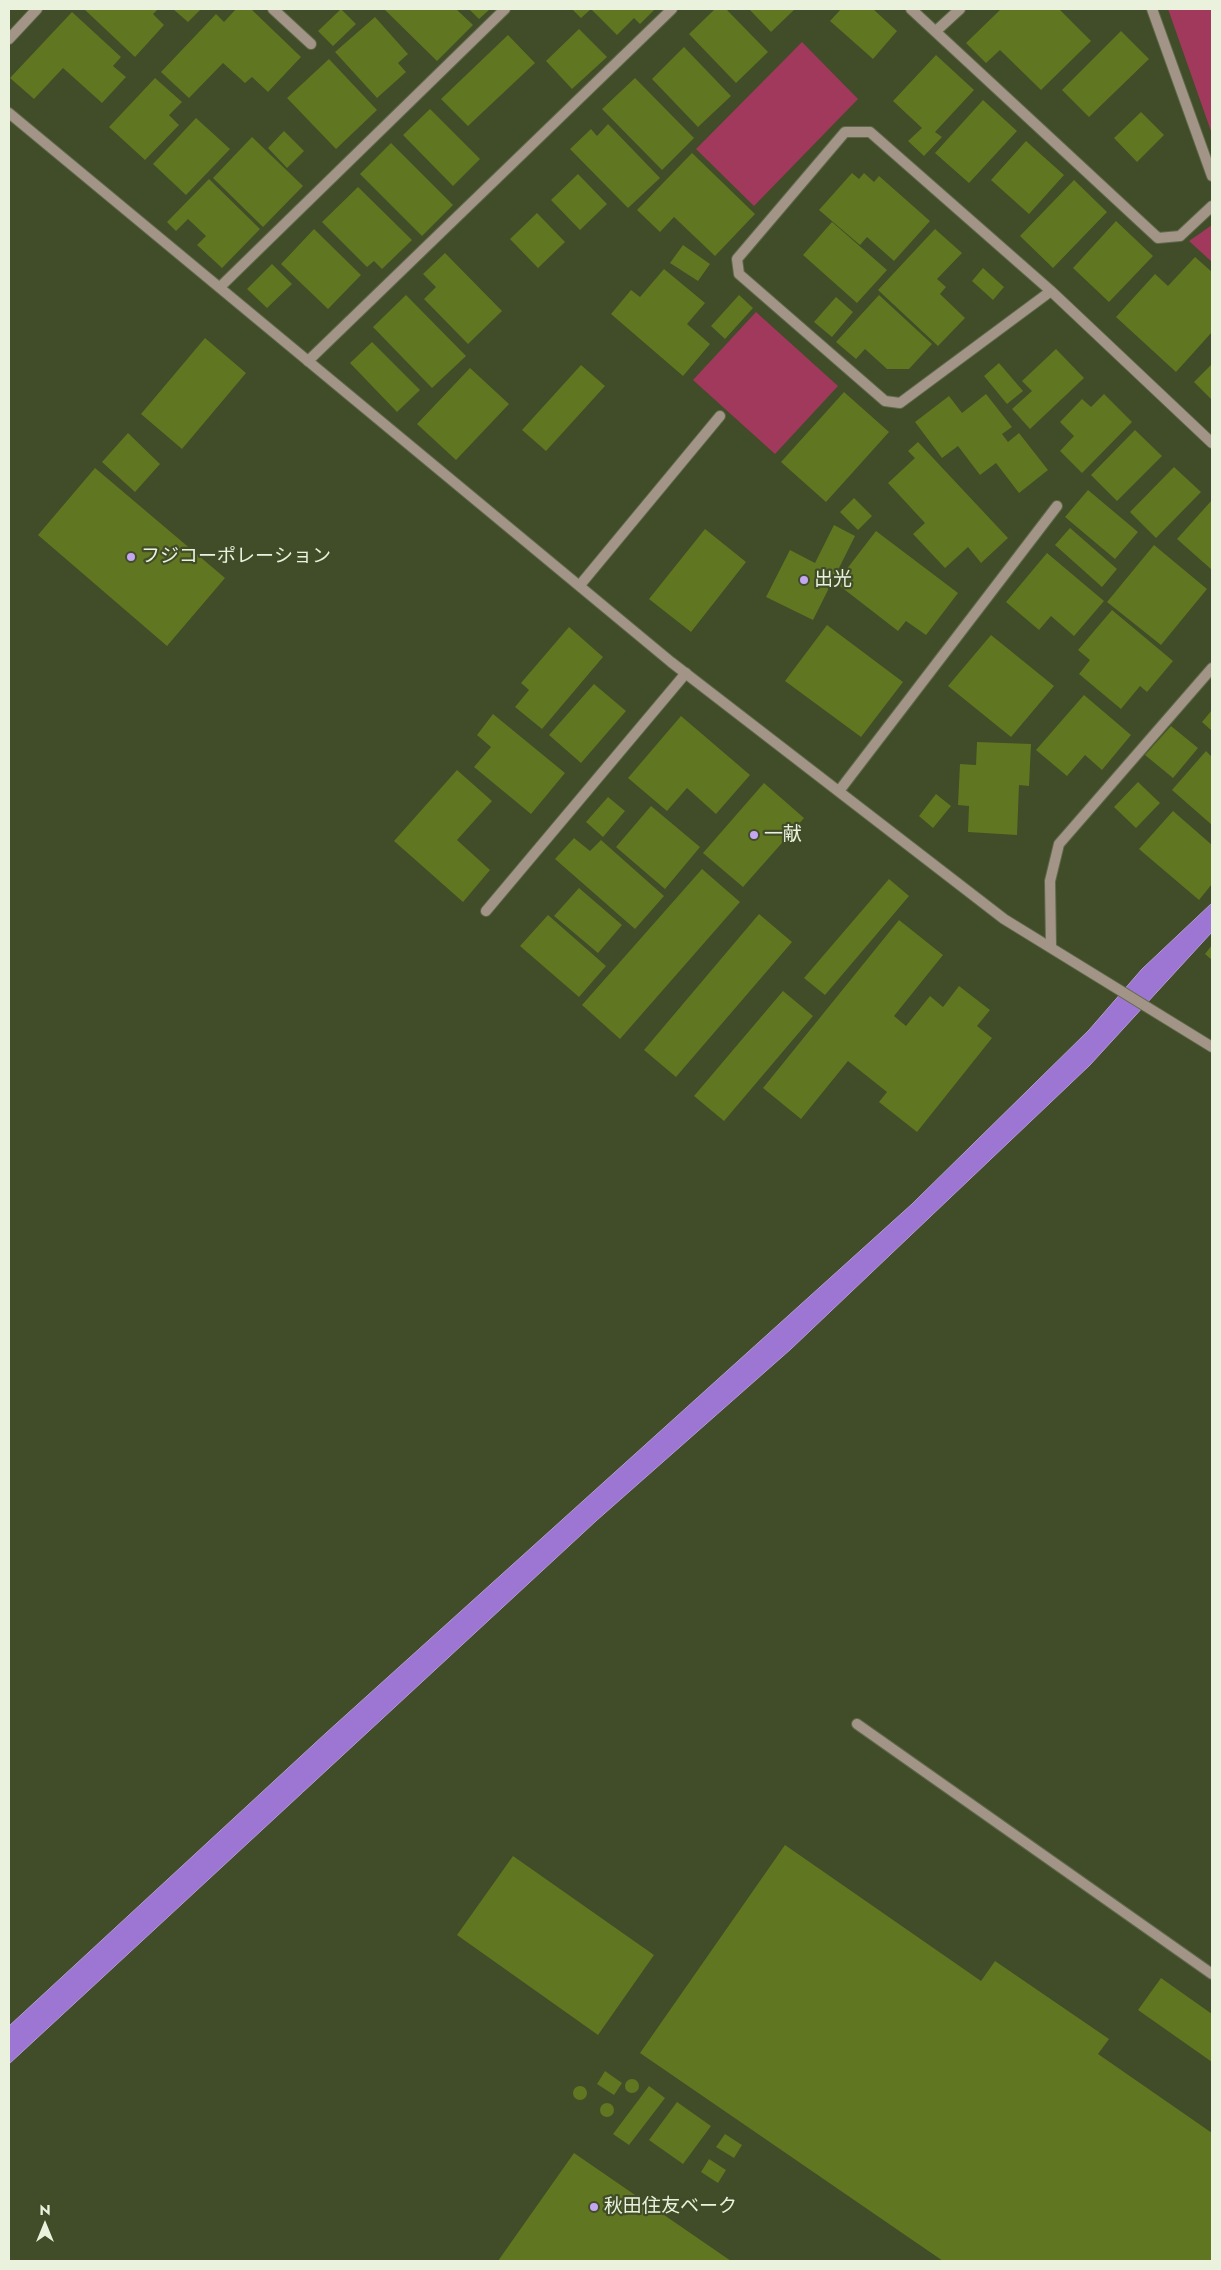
<!DOCTYPE html>
<meta charset="utf-8">
<style>
body{margin:0}
#map{position:relative;width:1221px;height:2270px;overflow:hidden;background:#414c28;font-family:Jost,sans-serif}
canvas{display:block}
.frame{position:absolute;inset:0;border:10px solid #eaf2dd;pointer-events:none}
.north{position:absolute;left:20px;top:2200px;width:50px;height:50px;-webkit-text-stroke:4px #414c28;paint-order:stroke;rotate:0deg;font-size:14px;font-weight:700;line-height:20px;text-align:center;color:#eaf2dd}
.north::after{content:'';display:block;margin:auto;width:18px;height:22px;background:#eaf2dd;clip-path:polygon(50% 0,100% 100%,50% 72%,0 100%)}
</style>
<div id="map">
<canvas width="1221" height="2270"></canvas>
<div class="frame"></div>
<div class="north">N</div>
</div>
<script>
const context = document.querySelector('canvas').getContext('2d');
context.lineJoin = 'round';
function paint(path, color) { context.fillStyle = color; context.fill(path, 'evenodd'); }
const poly = rows => new Path2D(rows.map(r => 'M' + r).join(''));
function strokePath(path, color, width, dash) { context.strokeStyle = color; context.lineWidth = width; context.lineCap = dash ? 'butt' : 'round'; context.setLineDash(dash || []); context.stroke(path); }
function drawText(font, color, halo, rows, align = 'center') {
  context.font = font + ' Jost,"Noto Sans JP",sans-serif'; context.lineWidth = 4.5; context.setLineDash([]); context.textBaseline = 'middle'; context.strokeStyle = halo; context.fillStyle = color; for (const [text, x, y, turn = 0] of rows) {
    context.save(); context.translate(x, y); context.rotate((+turn || 0) * Math.PI / 180); context.textAlign = isNaN(turn) ? turn : align; if (halo) context.strokeText(text, 0, 0); context.fillText(text, 0, 0); context.restore();
  }
}
const green = poly([
 [1168,9,1212,9,1212,134],
 [802,42,858,99,754,206,696,149],
 [1212,225,1212,262,1189,241],
 [756,312,838,386,775,454,693,380]
]);
const water = poly([
 [1212,903,1212,932,1090,1065,791,1349,596,1521,9,2064,9,2026,326,1733,912,1204,1089,1030,1142,969,1212,903]
]);
const building = poly([
 [84,9,158,9,153,14,164,25,135,57],
 [173,9,201,9,188,22],
 [236,9,251,9,301,57,268,92,252,77,245,83,223,63,189,98,161,72,216,14,224,22],
 [341,9,356,24,333,46,318,31],
 [384,9,456,9,473,25,437,61],
 [469,9,490,9,479,19],
 [572,9,655,9,640,24,634,18,617,35,591,9,581,18],
 [715,9,726,9,768,52,736,83,689,34],
 [749,9,795,9,771,32],
 [841,9,873,9,897,31,873,59,830,21],
 [1001,9,1059,9,1091,41,1041,90,1000,50,986,63,966,43],
 [72,12,121,57,113,66,126,77,102,103,63,68,34,99,10,78],
 [375,17,408,54,398,63,406,72,377,98,335,52],
 [579,29,607,57,572,89,546,61],
 [1121,31,1149,59,1089,117,1062,90],
 [508,35,535,63,468,126,441,99],
 [684,47,731,96,698,127,652,79],
 [936,55,974,90,935,132,942,137,924,156,908,141,922,128,893,101],
 [329,59,377,110,336,149,287,98],
 [155,78,182,102,169,115,179,125,145,160,109,127],
 [635,78,694,138,662,170,602,109],
 [983,100,1017,131,969,183,935,153],
 [430,109,480,159,453,186,403,135],
 [1141,112,1164,135,1137,162,1114,138],
 [196,118,230,149,186,195,153,164],
 [608,124,660,178,628,208,570,149,591,129,597,136],
 [284,131,304,151,287,168,268,148],
 [252,137,303,186,263,227,213,178],
 [1026,141,1064,175,1029,214,991,180],
 [391,143,453,205,422,236,360,174],
 [692,153,755,214,715,256,674,217,660,232,637,210],
 [852,173,859,179,864,173,874,182,879,176,930,221,894,261,867,237,860,245,819,210],
 [578,174,607,204,580,230,551,200],
 [209,179,260,229,222,268,197,245,206,236,188,219,176,231,167,222],
 [1074,180,1107,212,1053,268,1020,236],
 [358,187,412,240,382,269,374,261,367,267,322,222],
 [537,213,565,242,538,268,510,239],
 [1116,221,1153,256,1109,302,1073,268],
 [832,222,887,270,857,303,803,255],
 [314,229,361,275,328,309,281,264],
 [935,229,962,253,937,279,946,287,940,294,965,318,938,346,878,290],
 [683,245,710,264,698,281,670,263],
 [445,253,502,311,468,344,424,299,436,287,423,274],
 [1195,257,1212,272,1212,332,1176,372,1116,317,1155,274,1168,286],
 [272,264,292,284,267,308,247,289],
 [983,268,1004,287,993,300,972,281],
 [664,269,705,303,687,324,710,344,683,376,611,314,631,290,640,297],
 [406,295,466,356,432,388,373,327],
 [739,295,753,308,725,339,711,326],
 [879,295,932,344,909,369,887,369,865,349,856,359,836,342],
 [836,297,853,312,832,337,814,322],
 [205,338,246,373,182,449,141,414],
 [372,342,420,390,397,412,350,363],
 [1056,349,1084,378,1030,429,1012,409,1032,391,1022,381],
 [999,363,1023,391,1007,404,984,376],
 [1212,364,1212,400,1194,382],
 [581,365,605,386,546,451,522,430],
 [470,368,509,404,456,460,417,424],
 [844,392,889,432,826,502,781,462],
 [986,394,1012,427,1002,434,1008,442,1019,433,1048,470,1019,493,996,463,980,475,958,446,942,458,915,422,949,396,962,413],
 [1104,394,1132,422,1082,473,1060,451,1074,436,1060,422,1082,399,1091,407],
 [1135,430,1162,456,1117,501,1091,475],
 [128,433,160,464,135,492,102,462],
 [918,442,1008,538,981,563,968,547,945,568,913,534,925,523,888,483,915,458,908,451],
 [1174,467,1201,492,1156,538,1130,512],
 [95,468,225,578,167,646,38,535],
 [1088,490,1138,532,1115,559,1065,517],
 [854,498,872,516,858,530,840,512],
 [1212,500,1212,570,1177,539],
 [834,525,855,536,813,620,766,597,790,550,815,563],
 [1070,528,1117,569,1102,587,1055,545],
 [705,529,746,562,691,632,649,599],
 [876,531,958,593,926,635,906,621,898,631,836,583],
 [1154,545,1207,589,1161,645,1107,602],
 [1047,553,1104,601,1074,636,1051,616,1039,630,1006,602],
 [1112,610,1173,661,1147,692,1140,686,1121,709,1079,674,1090,660,1078,650],
 [827,625,903,682,861,737,785,681],
 [569,627,603,657,542,729,515,707,529,690,521,683],
 [991,635,1054,686,1011,737,948,686],
 [594,684,626,711,581,763,549,735],
 [1084,695,1131,735,1102,770,1085,755,1067,776,1036,750],
 [1212,710,1212,731,1202,722],
 [493,714,565,773,531,814,474,767,491,747,477,735],
 [681,716,750,775,716,814,687,788,667,811,628,778],
 [1171,726,1198,748,1173,778,1145,755],
 [977,742,1031,744,1029,786,1019,785,1017,835,968,832,969,806,958,805,960,764,976,765],
 [1206,751,1212,757,1212,825,1172,790],
 [457,770,492,801,457,840,490,870,463,902,394,841],
 [1138,782,1160,803,1136,828,1114,807],
 [764,783,804,818,743,887,703,853],
 [936,794,951,806,933,828,919,816],
 [608,797,625,811,603,837,586,822],
 [651,806,700,847,665,889,616,847],
 [1173,811,1212,845,1212,884,1199,900,1139,849],
 [574,838,590,851,601,840,664,896,635,929,555,859],
 [702,869,740,902,620,1039,582,1005],
 [889,879,909,896,825,995,804,978],
 [579,888,622,925,598,953,554,916],
 [759,914,792,942,676,1077,644,1050],
 [548,915,606,966,579,997,520,946],
 [899,920,943,955,894,1016,906,1026,930,996,943,1007,959,986,990,1010,977,1026,992,1038,917,1132,879,1102,887,1092,848,1061,801,1119,763,1088],
 [1212,945,1212,960,1205,954],
 [783,991,813,1016,724,1121,694,1096],
 [785,1845,981,1981,995,1961,1109,2039,1098,2054,1212,2133,1212,2261,943,2261,640,2053],
 [513,1856,654,1955,598,2035,457,1935],
 [1161,1978,1212,2014,1212,2062,1138,2010],
 [605,2071,622,2083,614,2095,597,2084],
 '625 2086a7 7 0 1 1 14 0a7 7 0 1 1-14 0Z',
 [649,2086,665,2098,629,2145,613,2134],
 '573 2093a7 7 0 1 1 14 0a7 7 0 1 1-14 0Z',
 [677,2102,711,2126,683,2164,649,2140],
 '600 2110a7 7 0 1 1 14 0a7 7 0 1 1-14 0Z',
 [725,2134,742,2145,734,2158,716,2147],
 [574,2153,731,2261,498,2261],
 [709,2159,726,2170,718,2183,701,2172]
]);
const service = poly([
 [857,1724,1212,1974]
]);
const minor = poly([
 [273,9,311,44],
 [911,9,1158,238,1180,236,1212,206],
 [1152,9,1212,176],
 [936,31,960,9],
 [9,39,37,9],
 [220,287,505,9],
 [1051,291,900,403,885,401,739,274,737,259,845,132,870,132,1051,291,1212,443],
 [308,361,672,9],
 [580,585,720,416],
 [839,791,1057,506],
 [486,911,686,673],
 [1051,946,1050,881,1059,844,1212,668]
]);
const tertiary = poly([
 [9,113,671,662,1004,919,1212,1047]
]);
const markers = [
 [131,557,5,"#c5a7f1"],
 [804,580,5,"#c5a7f1"],
 [754,835,5,"#c5a7f1"],
 [594,2207,5,"#c5a7f1"]
];
const poiNames = [
 ["フジコーポレーション",141,557],
 ["出光",814,580],
 ["一献",764,835],
 ["秋田住友ベーク",604,2207]
];
paint(green, '#a0395c');
paint(water, '#9d75d3');
strokePath(water, '#b49ad6', 1);
paint(building, '#617620');
strokePath(service, '#5f6a49', 12);
strokePath(minor, '#5f6a49', 12);
strokePath(tertiary, '#5f6a49', 12);
strokePath(service, '#a39488', 10);
strokePath(minor, '#a39488', 10);
strokePath(tertiary, '#a39488', 10);
for (const [x, y, r, color] of markers) { const dot = new Path2D(); dot.arc(x, y, r, 0, 2 * Math.PI); context.fillStyle = color; context.fill(dot); strokePath(dot, '#414c28', 2); }
drawText('19px', '#eaf2dd', '#414c28', poiNames, 'left');
</script>
